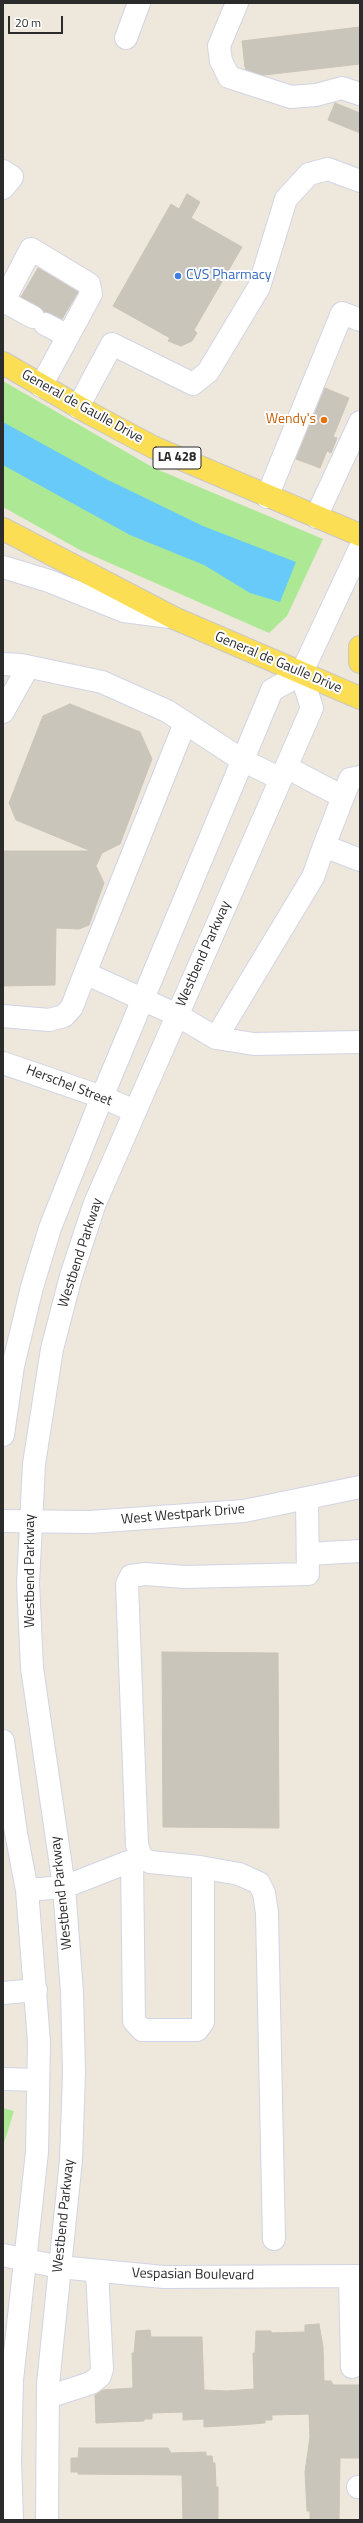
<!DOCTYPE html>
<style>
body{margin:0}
#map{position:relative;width:363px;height:2523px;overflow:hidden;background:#eee7dc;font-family:"Titillium Web",sans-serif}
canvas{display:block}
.frame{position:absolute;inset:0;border:4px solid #2b2b2b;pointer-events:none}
.scale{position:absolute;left:8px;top:16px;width:55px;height:18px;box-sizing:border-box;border:2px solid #2b2b2b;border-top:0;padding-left:5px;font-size:12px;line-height:14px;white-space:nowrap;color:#2b2b2b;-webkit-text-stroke:3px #fff;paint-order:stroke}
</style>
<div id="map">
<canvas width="363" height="2523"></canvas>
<div class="frame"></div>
<div class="scale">20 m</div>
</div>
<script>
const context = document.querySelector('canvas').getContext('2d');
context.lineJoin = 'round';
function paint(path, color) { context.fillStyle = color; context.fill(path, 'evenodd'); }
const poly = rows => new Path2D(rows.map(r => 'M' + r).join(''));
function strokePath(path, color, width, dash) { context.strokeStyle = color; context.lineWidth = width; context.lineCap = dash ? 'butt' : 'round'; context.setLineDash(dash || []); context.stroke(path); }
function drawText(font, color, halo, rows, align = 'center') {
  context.font = font + ' "Titillium Web",sans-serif'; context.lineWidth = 4; context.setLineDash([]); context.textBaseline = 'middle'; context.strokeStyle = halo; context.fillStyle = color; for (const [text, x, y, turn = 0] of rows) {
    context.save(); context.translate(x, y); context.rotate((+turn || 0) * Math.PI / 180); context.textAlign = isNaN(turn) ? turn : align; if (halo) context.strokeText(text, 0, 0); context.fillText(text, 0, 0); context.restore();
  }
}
const green = poly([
 [3,381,154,468,323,539,287,616,269,633,80,550,3,507],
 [3,2108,14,2111,3,2146]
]);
const water = poly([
 [3,422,108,480,203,526,296,562,280,602,250,593,204,565,130,535,3,465]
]);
const building = poly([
 [360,27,360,64,264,75,246,70,245,67,242,41,360,27],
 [335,103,360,113,360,133,328,120,335,103],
 [187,194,200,202,191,218,242,247,194,330,197,333,192,341,181,346,168,341,170,338,113,306,171,204,179,209,187,194],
 [38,268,78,292,62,319,45,312,21,297,38,268],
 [325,388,349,398,333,437,337,438,331,453,327,451,320,468,296,459,325,388],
 [70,704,140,732,152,759,120,844,102,853,96,866,104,883,89,925,79,929,56,928,55,985,3,986,3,851,91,851,16,820,9,803,43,716,70,704],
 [162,1652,278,1653,279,1828,163,1827,162,1652],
 [319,2324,323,2347,324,2381,331,2381,333,2385,360,2385,360,2458,340,2458,339,2520,310,2520,310,2511,307,2511,305,2472,310,2437,309,2414,272,2415,272,2420,265,2420,265,2423,240,2425,204,2427,204,2419,183,2420,183,2412,152,2413,152,2419,144,2419,144,2421,96,2423,95,2395,103,2390,133,2388,132,2353,134,2353,136,2331,150,2330,151,2337,202,2337,204,2390,227,2391,254,2389,253,2353,255,2353,256,2331,271,2331,271,2333,305,2332,305,2325,319,2324],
 [79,2448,168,2448,171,2453,206,2452,206,2456,212,2456,213,2463,215,2463,216,2487,218,2487,218,2520,183,2520,182,2475,78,2474,78,2472,71,2472,71,2458,78,2458,79,2448]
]);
const minor = poly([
 [237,3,219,46,221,61,229,77,291,97,316,95,342,88,360,94],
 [126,38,139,3],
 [3,171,12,177,3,188],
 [3,301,33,317],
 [3,302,31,249,89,284,91,294,41,386],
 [45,324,68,336],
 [78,407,112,344,193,384,208,372,259,287,286,199,309,174,328,169,360,181],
 [267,497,342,313,360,320],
 [316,517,360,422],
 [3,567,49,581,124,611,170,617],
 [3,664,21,665,102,682,167,711,242,760,281,779],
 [3,712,28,667],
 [185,723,85,973,177,1015,216,1038,254,1044,360,1042],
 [286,767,343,797],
 [324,846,350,779,360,777],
 [3,1016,49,1020,64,1016,72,1007,85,973],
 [216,1038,313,877,324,846,360,860],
 [3,1063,102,1097,135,1111],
 [3,1435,13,1366,32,1287,50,1228,102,1097,272,690,301,674,360,548],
 [3,1521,90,1522,244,1511,360,1487],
 [308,1554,360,1551],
 [3,1741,16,1833,27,1890,39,2042,37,2152,12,2380,10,2460,12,2520],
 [132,1861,134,2021,142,2030,197,2030,203,2022,203,1868],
 [27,1890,64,1887,141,1857],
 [3,1993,36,1990],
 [3,2079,38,2080],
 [274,2239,267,1913,264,1893,259,1883,239,1874,200,1867,150,1862,141,1857,137,1845,127,1584,131,1576,145,1574,185,1577,308,1574,307,1498],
 [3,2255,59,2267,164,2277,360,2276],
 [350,2276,352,2367],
 [48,2397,91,2383,100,2376,102,2369,97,2271],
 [358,2487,360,2487],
 [47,2520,48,2384,71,2160,74,2073,72,1992,64,1887,32,1668,28,1583,34,1464,52,1349,71,1276,95,1203,312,708,301,674]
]);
const major = poly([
 [3,363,91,414,153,447,360,535],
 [3,529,174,618,360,698],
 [360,647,360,662]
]);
const markers = [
 [178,276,4,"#3f7fe0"],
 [324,420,4,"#e8710a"]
];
const shields = [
 [177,458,48]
];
const shieldNames = [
 ["LA 428",177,458]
];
const shopNames = [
 ["CVS Pharmacy",186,276]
];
const streetNames = [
 ["General de Gaulle Drive",82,407,29],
 ["General de Gaulle Drive",278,663,23],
 ["Westbend Parkway",204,954,-66],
 ["Herschel Street",69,1086,21],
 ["Westbend Parkway",81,1253,-72],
 ["West Westpark Drive",183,1515,-5],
 ["Westbend Parkway",31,1571,-90],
 ["Westbend Parkway",62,1893,-96],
 ["Westbend Parkway",64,2216,-84],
 ["Vespasian Boulevard",193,2275,1]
];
const foodNames = [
 ["Wendy's",316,420]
];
paint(green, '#ade995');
paint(water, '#67caf8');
paint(building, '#c9c5bb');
strokePath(building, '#cac4b6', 1);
strokePath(minor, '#d1d4e5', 24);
strokePath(major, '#c8c8c8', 24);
strokePath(minor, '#fff', 22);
strokePath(major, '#fcde54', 22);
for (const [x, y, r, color] of markers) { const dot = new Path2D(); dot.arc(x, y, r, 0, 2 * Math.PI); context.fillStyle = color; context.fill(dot); strokePath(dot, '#fff', 1.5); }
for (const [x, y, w] of shields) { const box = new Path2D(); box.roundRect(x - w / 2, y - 11, w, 22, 3); context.fillStyle = '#fff'; context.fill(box); strokePath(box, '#2b2b2b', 1); }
drawText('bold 13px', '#2b2b2b', null, shieldNames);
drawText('14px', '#366cbe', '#fff', shopNames, 'left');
drawText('14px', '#2b2b2b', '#fff', streetNames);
drawText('14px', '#c56008', '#fff', foodNames, 'right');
</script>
